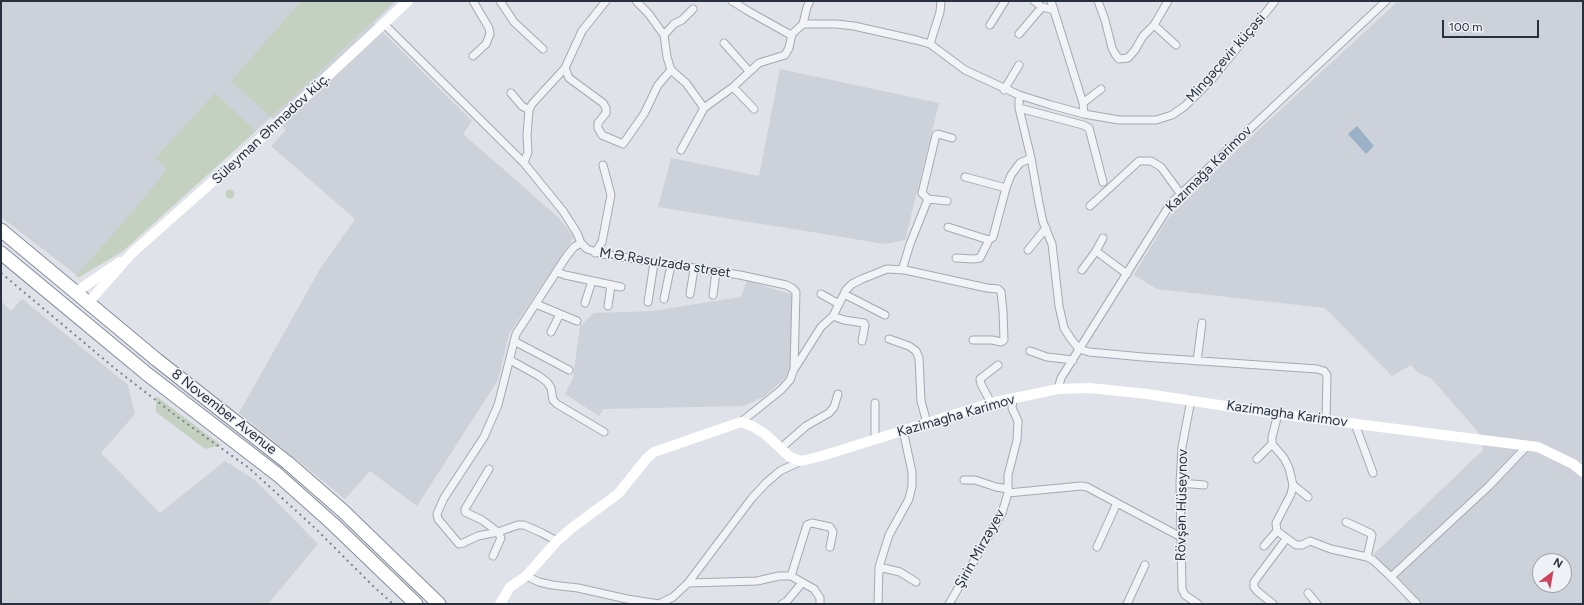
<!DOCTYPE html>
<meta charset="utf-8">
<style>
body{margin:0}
#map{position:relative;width:1584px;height:605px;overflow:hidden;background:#dfe2e8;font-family:Figtree,sans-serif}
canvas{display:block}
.frame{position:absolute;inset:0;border:2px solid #28303e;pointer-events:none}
.north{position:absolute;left:1532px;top:553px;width:40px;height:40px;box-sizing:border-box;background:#eef1f5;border:1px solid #9fa4ac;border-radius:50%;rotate:31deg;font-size:11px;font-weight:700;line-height:16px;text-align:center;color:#28303e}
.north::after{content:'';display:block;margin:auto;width:14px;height:18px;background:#ca465c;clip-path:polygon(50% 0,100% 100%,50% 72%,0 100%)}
.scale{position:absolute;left:1442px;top:20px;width:97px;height:18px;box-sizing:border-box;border:2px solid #28303e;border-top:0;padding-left:5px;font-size:12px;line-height:14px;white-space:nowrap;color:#28303e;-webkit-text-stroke:3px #eef1f5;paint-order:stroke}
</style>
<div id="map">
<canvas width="1584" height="605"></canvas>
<div class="frame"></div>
<div class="north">N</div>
<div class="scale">100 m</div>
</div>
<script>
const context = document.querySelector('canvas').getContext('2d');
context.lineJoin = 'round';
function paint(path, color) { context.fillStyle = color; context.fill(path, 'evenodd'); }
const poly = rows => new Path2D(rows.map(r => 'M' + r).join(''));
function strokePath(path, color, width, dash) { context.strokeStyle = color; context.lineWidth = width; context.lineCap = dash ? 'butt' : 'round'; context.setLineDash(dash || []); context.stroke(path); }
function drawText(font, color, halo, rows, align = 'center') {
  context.font = font + ' Figtree,sans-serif'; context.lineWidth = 3; context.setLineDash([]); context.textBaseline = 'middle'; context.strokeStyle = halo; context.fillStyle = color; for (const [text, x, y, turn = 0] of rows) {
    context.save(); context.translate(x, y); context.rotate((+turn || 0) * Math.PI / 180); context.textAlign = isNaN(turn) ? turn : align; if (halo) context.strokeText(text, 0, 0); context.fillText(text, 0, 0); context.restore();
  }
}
const built = poly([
 [1,1,397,1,374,23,472,121,463,134,558,217,574,237,509,334,498,380,417,506,370,471,345,499,239,413,320,269,355,219,271,146,286,130,271,117,123,251,79,277,1,217],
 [1398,1,1583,1,1583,604,1421,604,1374,554,1483,450,1479,433,1431,378,1418,373,1411,365,1392,376,1325,308,1157,289,1134,275,1168,218,1235,152],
 [1540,561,1564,561,1564,585,1540,585],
 [780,69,939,103,905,240,885,244,658,207,671,158,759,176],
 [747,281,794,295,791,370,785,378,765,396,744,406,603,409,599,416,565,394,573,378,580,326,594,313,652,311,741,297],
 [22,299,128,385,135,414,101,453,160,513,225,461,255,480,318,544,268,604,1,604,1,301,11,311]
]);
const green = poly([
 [301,1,394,1,271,117,231,81],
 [215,93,256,131,123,251,79,277,76,276,144,198,167,169,155,158],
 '225.5 194a4.5 4.5 0 1 1 9 0a4.5 4.5 0 1 1-9 0Z',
 [156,396,221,445,205,449,156,412]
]);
const water = poly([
 [1357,126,1374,146,1366,154,1348,134]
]);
const street = poly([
 [500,1,514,22,543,49],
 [606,1,582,31,565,68,569,78,603,103,606,108,606,113,598,123,598,128,602,135,623,144,644,114,658,85,671,70],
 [636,1,648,13,664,35,667,57,671,70,686,83,704,108],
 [732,1,748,11,789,34,792,34,803,24,836,24,854,26,916,40,930,44,965,70,1019,95,1051,105,1084,114,1119,120,1156,120,1172,115,1185,106,1212,79,1275,1],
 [1034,1,1042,7,1054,10],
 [1051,1,1083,103,1084,114],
 [1098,1,1105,20,1112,48,1115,54,1119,59,1128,58,1135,50,1143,36,1154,25,1168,1],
 [384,24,524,163,563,211,577,233,581,243,587,249,602,254,740,275,786,285,792,288,796,292,794,369,790,380,781,390,741,422],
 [803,24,807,7,810,1],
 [990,25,1005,1],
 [1154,25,1176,45],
 [1019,34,1042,7],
 [664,35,674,24,682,20,693,9],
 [724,43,749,71],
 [930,44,940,12,941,1],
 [473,56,486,44,490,34,489,28,473,1],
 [733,87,754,109],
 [1004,90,1019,65],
 [511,93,522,106,529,110],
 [1019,95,1019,108,1031,158,1039,203,1043,222,1052,244,1059,306,1064,328,1071,339,1079,349,1089,352,1143,357,1317,369,1324,371,1327,375,1326,420],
 [1083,103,1101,89],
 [1019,108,1083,125,1089,128,1103,182],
 [681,150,704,108,733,87,759,63,785,55,789,48,792,34],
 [524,163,528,152,527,135,529,110,532,104,565,68],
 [965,177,1006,188],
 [928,199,947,201],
 [1090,206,1139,161,1151,161,1161,167,1180,193],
 [948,227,989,240],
 [1028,250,1046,228],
 [1096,251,1127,274],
 [595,253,602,242,611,195,603,165],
 [956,258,974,259,980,258,989,240,993,237,1006,188,1011,175,1020,163,1031,158],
 [902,270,910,244,928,199,922,193,936,135,938,134,952,138],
 [1082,270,1096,251,1103,238],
 [557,272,565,275,621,287],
 [690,294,694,269],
 [821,294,839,304],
 [844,294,885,315],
 [713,295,716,272],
 [664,299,671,265],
 [648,302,654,263],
 [585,303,592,281],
 [536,304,577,321],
 [608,306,611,285],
 [833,316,844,320,864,323,865,325,862,341],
 [551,332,560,314],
 [889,339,909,346,916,351,919,358,921,401,927,423],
 [514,341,569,370],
 [1030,351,1047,357,1073,360],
 [510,360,539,376,547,382,551,388,553,400,557,404,604,432],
 [1197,361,1202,323],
 [795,368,821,327,833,316,846,290,852,284,862,279,887,269,905,270,987,288,998,289,1001,292,1003,311,1004,340,1001,342,992,340,973,340],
 [1058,389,1061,378,1171,203,1386,1],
 [1191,400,1182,447,1180,483,1182,589,1185,595,1198,604],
 [875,403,875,439],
 [991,403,981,384,980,379,998,365],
 [1278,414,1272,437,1272,444,1284,458,1289,468,1293,485,1291,494,1276,523,1277,531,1296,545,1302,545,1310,541,1331,549,1367,557,1373,560,1391,577,1417,604],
 [1355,424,1373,473],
 [781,448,806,426,829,413,834,407,838,394],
 [1257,459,1272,444],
 [489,469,465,509,465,512,482,520,498,532,501,538,493,556],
 [964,480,975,480,996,487,1008,489],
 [1180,483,1204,485],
 [1293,485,1308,497],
 [1008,493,1081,486,1087,487,1181,537],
 [1346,522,1370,533,1372,535,1367,557],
 [557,541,542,533,524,525,518,525,498,532,478,536,463,543,459,544,438,519,437,514,444,498,484,437,498,405,516,334,566,257,574,247,581,243],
 [1264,546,1277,531],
 [1097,547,1117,503],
 [879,567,900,572,916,582],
 [526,576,539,582,552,585,578,588,627,599,659,604,673,597,688,583,752,498,766,483,780,471,801,461],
 [791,576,807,525,812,523,830,527,833,532,830,547],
 [1391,577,1489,486,1527,446],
 [688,583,757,581,779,576,791,576,814,589,820,598,820,604],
 [1308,593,1317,604],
 [782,604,787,601,802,583],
 [878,604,879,567,889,535,909,499,912,486,912,472,903,430],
 [949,604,1002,513,1008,493,1008,475,1017,440,1018,421,1012,408,1013,399],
 [1127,604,1145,565],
 [1273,604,1257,591,1254,587,1254,582,1286,539]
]);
const secondary = poly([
 [76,292,120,262],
 [88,303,131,254,247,151,408,1],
 [500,604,510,587,526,576,557,541,573,527,618,494,647,458,654,452,741,422,752,426,765,434,790,457,801,461,822,456,991,403,1058,389,1090,388,1147,394,1278,414,1538,447,1573,464,1583,472]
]);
const highway = poly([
 [1,230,157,360,288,463,343,511,439,604],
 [1,253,147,374,278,475,333,524,416,604]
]);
const rail = poly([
 [1,273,118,371,179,418,249,468,316,529,373,586,393,604]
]);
const streetNames = [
 ["Mingəçevir küçəsi",1226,58,-49],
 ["Süleyman Əhmədov küç.",271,129,-43],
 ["Kazımağa Kərimov",1209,169,-45],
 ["M.Ə.Rəsulzadə street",665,263,9],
 ["8 November Avenue",224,412,38],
 ["Kazimagha Karimov",1287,414,8],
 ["Kazimagha Karimov",956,416,-16],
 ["Rövşən Hüseynov",1182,505,-89],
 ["Şirin Mirzəyev",980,549,-61]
];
paint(built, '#cdd1d9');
paint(green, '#c5d1c0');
paint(water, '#9ab1c7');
strokePath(street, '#a4a9b2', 9);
strokePath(highway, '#86909e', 15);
strokePath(street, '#f1f3f6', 7);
strokePath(secondary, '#fff', 10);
strokePath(highway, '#fff', 13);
strokePath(rail, '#788291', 2, [2, 4]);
drawText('14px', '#28303e', '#eef1f5', streetNames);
</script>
